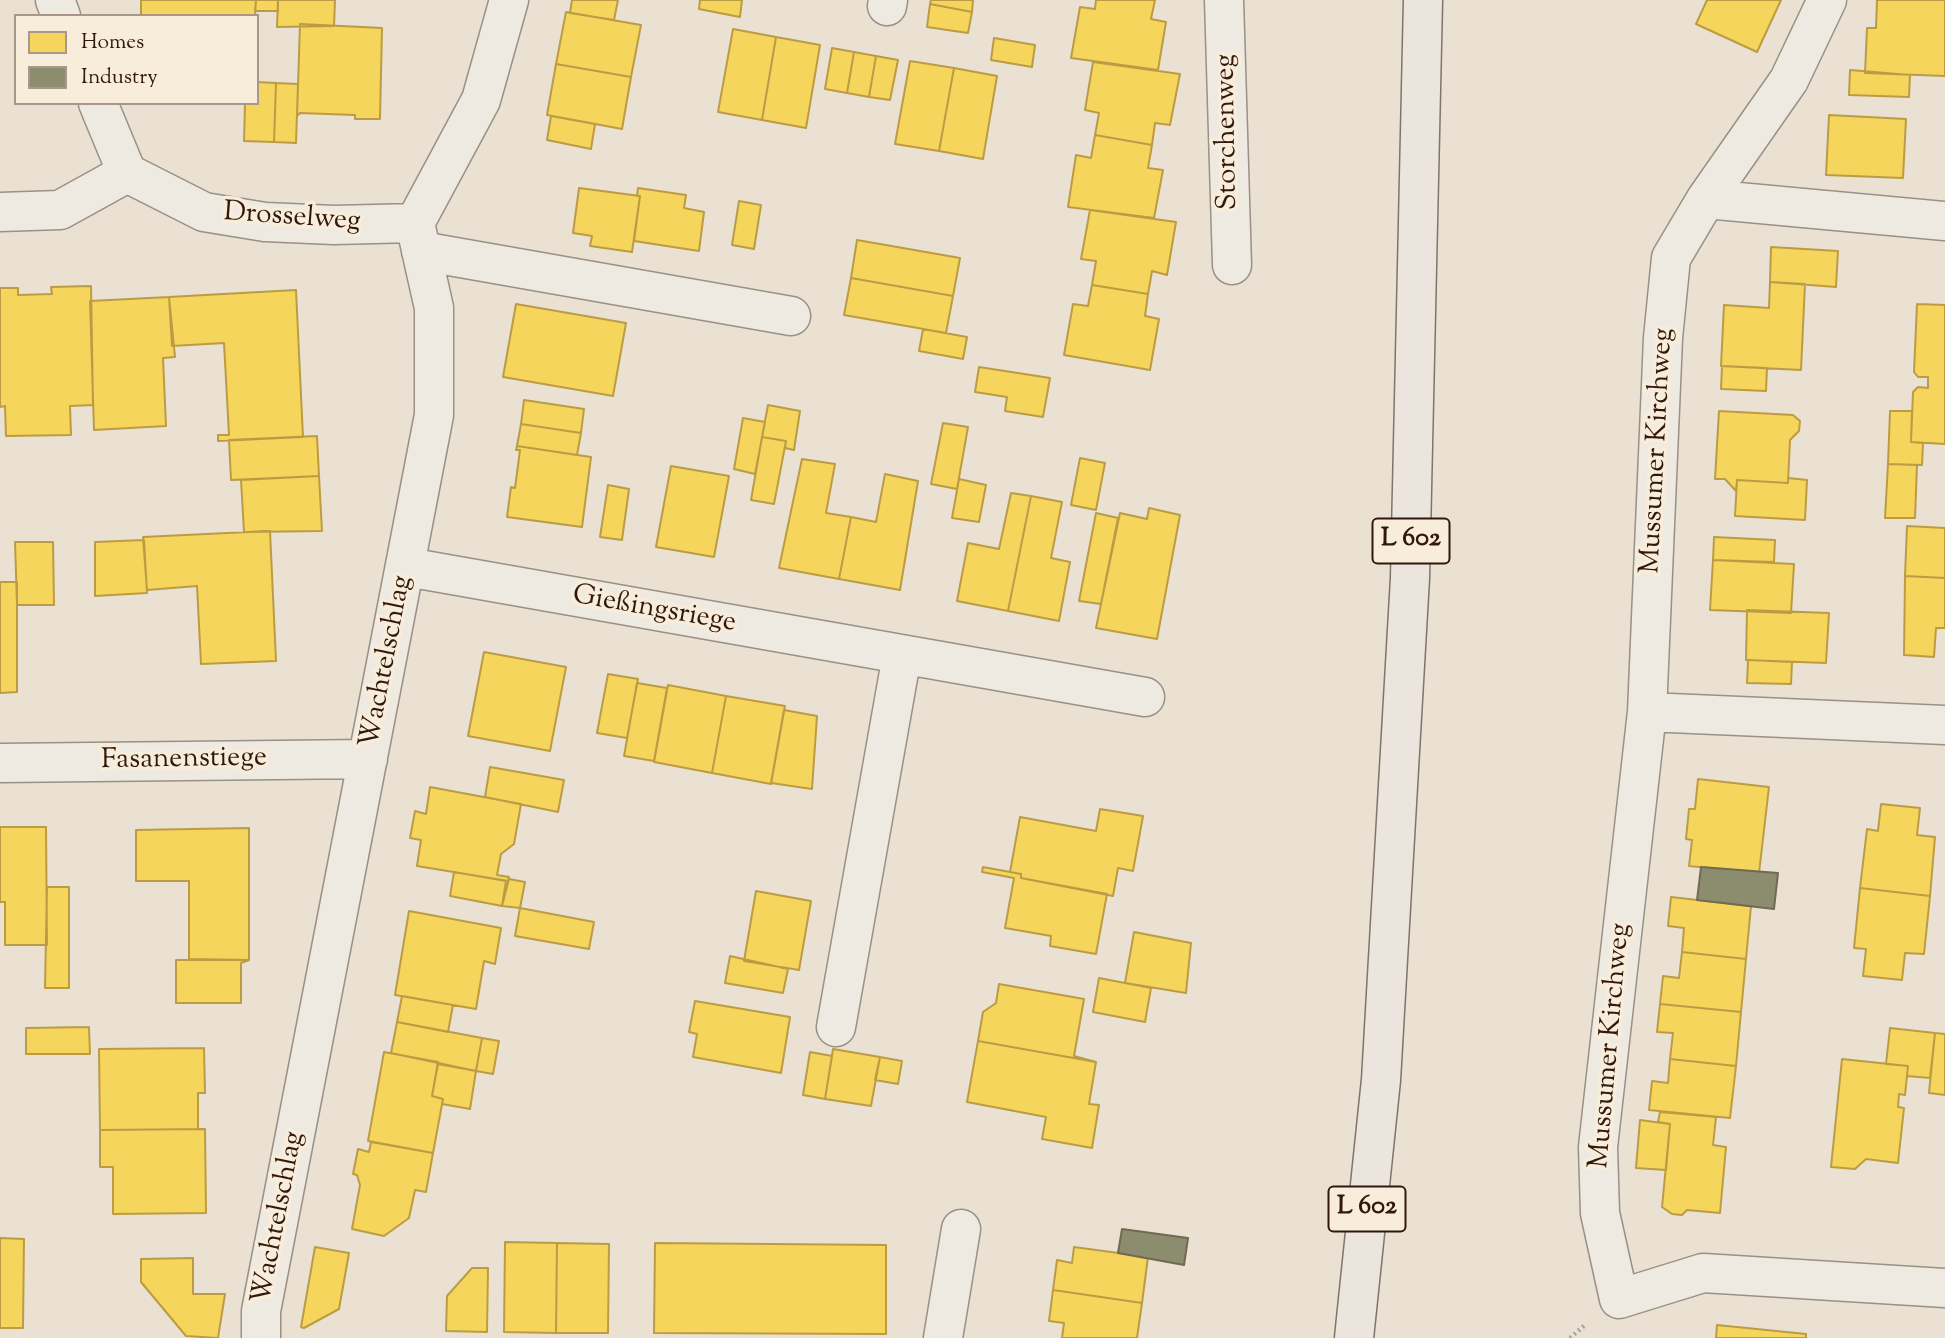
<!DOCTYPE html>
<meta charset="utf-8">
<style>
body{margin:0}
#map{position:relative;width:1945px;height:1338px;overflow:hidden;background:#eae1d2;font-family:"Sorts Mill Goudy",serif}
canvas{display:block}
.legend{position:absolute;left:14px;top:14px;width:245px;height:91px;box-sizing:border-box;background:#f8eddb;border:2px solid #a99888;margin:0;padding:9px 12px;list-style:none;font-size:21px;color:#32180c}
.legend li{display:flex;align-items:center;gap:14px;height:35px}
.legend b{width:35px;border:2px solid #a99888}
</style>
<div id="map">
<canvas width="1945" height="1338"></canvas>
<ul class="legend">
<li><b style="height:19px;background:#f6d55c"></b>Homes</li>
<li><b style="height:19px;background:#8c8c6e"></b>Industry</li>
</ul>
</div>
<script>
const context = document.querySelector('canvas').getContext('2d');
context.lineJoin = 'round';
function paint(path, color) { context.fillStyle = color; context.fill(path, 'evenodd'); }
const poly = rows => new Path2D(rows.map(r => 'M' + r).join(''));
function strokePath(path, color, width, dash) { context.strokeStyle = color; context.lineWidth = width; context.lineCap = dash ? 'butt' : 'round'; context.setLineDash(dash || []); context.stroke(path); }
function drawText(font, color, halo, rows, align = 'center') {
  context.font = font + ' "Sorts Mill Goudy",serif'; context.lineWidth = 7; context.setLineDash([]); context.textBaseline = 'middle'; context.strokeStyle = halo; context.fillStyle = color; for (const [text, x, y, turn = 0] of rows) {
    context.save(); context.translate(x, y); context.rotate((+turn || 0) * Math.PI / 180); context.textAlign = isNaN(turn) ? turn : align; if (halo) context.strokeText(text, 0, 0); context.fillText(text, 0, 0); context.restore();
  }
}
const homes = poly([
 [141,0,256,0,255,16,141,16,141,0],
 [256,0,278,0,278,11,255,11,256,0],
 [278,0,335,0,334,26,277,27,278,0],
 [572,0,618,0,614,20,570,13,572,0],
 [700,0,742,0,740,17,699,9,700,0],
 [931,0,973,0,972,12,930,4,931,0],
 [1096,0,1155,0,1151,19,1166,22,1158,70,1071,58,1080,7,1095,9,1096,0],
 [1707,0,1781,0,1757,52,1696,24,1707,0],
 [1877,0,1945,0,1945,76,1865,73,1867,28,1876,28,1877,0],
 [930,4,972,12,968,33,927,27,930,4],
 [566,12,641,25,631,77,556,64,566,12],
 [300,24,382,28,380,119,355,119,355,115,300,113,297,116,300,24],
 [733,29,776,37,762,120,718,112,733,29],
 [776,37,820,45,806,128,762,120,776,37],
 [994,38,1035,45,1032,67,991,60,994,38],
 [832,48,854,52,847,93,825,89,832,48],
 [854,52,876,56,869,97,847,93,854,52],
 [876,56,898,60,890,100,869,97,876,56],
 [910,61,954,68,939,151,895,144,910,61],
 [1093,62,1180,74,1170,125,1155,123,1152,145,1095,135,1099,113,1085,110,1093,62],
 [556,64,631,77,622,129,547,115,556,64],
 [954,68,997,76,983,159,939,151,954,68],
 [1850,70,1910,75,1909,97,1849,95,1850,70],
 [257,82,276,83,274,142,244,141,245,103,257,103,257,82],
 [276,83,298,84,296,143,274,142,276,83],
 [1829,115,1906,119,1903,178,1826,175,1829,115],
 [551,116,595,124,591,149,547,140,551,116],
 [1095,135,1152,145,1148,168,1163,170,1154,218,1068,207,1076,155,1091,158,1095,135],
 [579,188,640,196,632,252,590,246,592,236,573,233,579,188],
 [638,188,686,195,684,208,704,212,699,251,634,241,640,196,637,196,638,188],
 [739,201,761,205,754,249,732,245,739,201],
 [1090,210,1176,222,1167,275,1152,271,1148,294,1092,285,1096,261,1081,259,1090,210],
 [857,240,960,258,953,296,851,278,857,240],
 [1771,247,1838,251,1836,287,1770,282,1771,247],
 [851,278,953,296,946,333,844,315,851,278],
 [1770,282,1805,284,1801,370,1721,366,1724,305,1769,308,1770,282],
 [1092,285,1148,294,1145,316,1159,319,1150,370,1064,355,1073,304,1088,306,1092,285],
 [91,286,93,405,70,406,71,435,6,436,5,406,0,407,0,288,18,288,18,295,52,294,51,287,91,286],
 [296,290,303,437,218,441,218,435,229,435,224,343,172,346,169,297,296,290],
 [169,297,175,357,163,358,166,426,94,430,90,301,169,297],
 [516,304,626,323,613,396,503,377,516,304],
 [1917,304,1945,305,1945,444,1911,442,1913,392,1918,387,1928,388,1928,377,1918,377,1914,372,1917,304],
 [923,329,967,337,963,359,919,351,923,329],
 [1722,366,1767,368,1766,391,1721,389,1722,366],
 [979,367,1050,378,1043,417,1005,411,1007,397,975,392,979,367],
 [524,400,584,409,581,433,521,424,524,400],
 [768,405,800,411,794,450,785,448,786,441,762,437,768,405],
 [1719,411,1793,415,1800,421,1799,431,1790,440,1788,483,1737,480,1736,491,1725,479,1715,479,1719,411],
 [1890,411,1912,411,1911,442,1923,443,1922,465,1888,464,1890,411],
 [743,418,765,422,755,474,734,469,743,418],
 [943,423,968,427,957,489,931,484,943,423],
 [521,424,581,433,577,455,517,446,521,424],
 [317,436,319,476,231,480,229,440,317,436],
 [762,437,786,441,774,504,751,500,762,437],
 [517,446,591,457,582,527,507,517,511,487,515,488,520,450,516,450,517,446],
 [1080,458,1105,463,1096,510,1071,505,1080,458],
 [802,459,835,464,826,513,851,517,839,579,779,568,802,459],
 [1888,464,1917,465,1915,518,1885,518,1888,464],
 [671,466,729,476,714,557,656,547,671,466],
 [885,474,918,481,900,590,839,579,851,517,876,522,885,474],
 [319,476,322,531,244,532,241,480,319,476],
 [1788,478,1807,480,1805,520,1735,516,1737,480,1788,483,1788,478],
 [959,479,986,485,979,522,952,518,959,479],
 [608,485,629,489,622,540,600,537,608,485],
 [1011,493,1031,496,1008,611,957,601,968,543,999,549,1011,493],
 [1031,496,1062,502,1051,558,1070,562,1059,621,1008,611,1031,496],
 [1149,508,1180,515,1157,639,1096,628,1120,513,1147,519,1149,508],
 [1096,513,1118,518,1101,604,1079,601,1096,513],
 [1907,526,1945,528,1945,578,1905,576,1907,526],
 [270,531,276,661,201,664,197,586,147,590,143,537,270,531],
 [1714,537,1775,540,1774,562,1713,560,1714,537],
 [144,540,147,593,95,596,95,542,144,540],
 [15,542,53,542,54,605,17,605,15,542],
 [1713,560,1794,564,1791,613,1710,610,1713,560],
 [1905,576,1945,578,1945,628,1936,628,1934,657,1904,655,1905,576],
 [0,582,17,582,17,692,0,693,0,582],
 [1747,610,1829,613,1826,663,1746,660,1747,610],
 [484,652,566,667,550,751,468,736,484,652],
 [1748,660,1792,662,1791,684,1747,683,1748,660],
 [608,674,638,679,627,738,597,733,608,674],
 [637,683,667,688,654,761,624,756,637,683],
 [668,685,726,696,712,773,654,762,668,685],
 [726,696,785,706,771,784,712,773,726,696],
 [784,710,817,716,812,789,771,783,784,710],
 [490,767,564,780,558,812,485,797,490,767],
 [1698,779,1769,787,1759,873,1689,866,1692,840,1686,839,1689,809,1695,809,1698,779],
 [430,787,521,804,514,844,501,854,497,875,509,877,508,881,417,866,421,840,410,838,415,811,426,814,430,787],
 [1881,804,1920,808,1917,835,1935,837,1930,896,1860,888,1867,829,1878,831,1881,804],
 [1100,809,1143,816,1133,871,1118,868,1113,896,1021,878,1021,874,1010,872,1020,817,1096,831,1100,809],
 [0,827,46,827,47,945,5,945,5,902,0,902,0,827],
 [249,828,249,960,189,959,189,881,136,881,136,830,249,828],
 [983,867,1021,874,1021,878,1107,894,1096,954,1050,946,1051,936,1005,928,1014,878,982,872,983,867],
 [454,872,506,881,502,906,450,896,454,872],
 [509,879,525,882,520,908,502,906,509,879],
 [47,887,69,887,69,988,45,988,47,887],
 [1860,888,1930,896,1924,954,1905,953,1902,980,1863,976,1866,949,1854,948,1860,888],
 [756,891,811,901,799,970,744,961,756,891],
 [1671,897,1751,906,1746,959,1682,952,1684,928,1668,926,1671,897],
 [520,908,594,922,589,949,515,936,520,908],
 [409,911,501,928,495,964,484,961,476,1009,395,995,409,911],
 [1134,932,1191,943,1186,993,1125,983,1134,932],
 [1682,952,1746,959,1741,1012,1660,1004,1663,976,1679,978,1682,952],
 [730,956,788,969,783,993,725,983,730,956],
 [176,960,249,960,241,963,241,1003,176,1003,176,960],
 [1099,978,1151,988,1145,1022,1093,1012,1099,978],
 [999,984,1084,999,1074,1056,1096,1062,978,1041,983,1012,996,1003,999,984],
 [402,996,453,1005,448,1032,397,1022,402,996],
 [695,1001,790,1017,781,1073,693,1057,697,1034,689,1032,695,1001],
 [1660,1004,1741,1012,1736,1066,1670,1059,1673,1033,1657,1032,1660,1004],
 [397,1022,482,1038,476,1071,391,1053,397,1022],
 [89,1027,90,1054,26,1054,26,1028,89,1027],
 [1890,1028,1935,1033,1930,1078,1907,1076,1908,1066,1886,1064,1890,1028],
 [1935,1033,1945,1034,1945,1095,1929,1093,1935,1033],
 [482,1038,499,1041,493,1074,476,1071,482,1038],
 [978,1041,1096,1062,1089,1104,1099,1105,1092,1148,1042,1139,1046,1117,967,1102,978,1041],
 [204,1048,205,1093,198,1093,198,1129,205,1129,100,1130,99,1049,204,1048],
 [833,1049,880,1057,871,1106,825,1099,833,1049],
 [384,1052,438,1062,432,1096,443,1099,433,1153,368,1141,384,1052],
 [810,1052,832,1056,825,1099,803,1095,810,1052],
 [880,1057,902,1061,898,1084,875,1080,880,1057],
 [1670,1059,1736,1066,1730,1118,1649,1110,1652,1081,1668,1083,1670,1059],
 [1842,1059,1908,1066,1905,1095,1899,1094,1898,1107,1904,1108,1898,1163,1866,1159,1855,1169,1831,1167,1842,1059],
 [438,1064,476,1071,470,1109,442,1104,443,1099,432,1096,438,1064],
 [1660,1112,1716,1117,1713,1145,1726,1147,1720,1213,1687,1210,1682,1215,1672,1214,1662,1207,1670,1124,1658,1122,1660,1112],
 [1640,1120,1670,1124,1666,1170,1636,1168,1640,1120],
 [205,1129,206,1213,113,1214,113,1167,100,1167,100,1130,205,1129],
 [371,1142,433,1153,426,1192,415,1190,409,1218,384,1236,352,1229,360,1185,357,1175,353,1174,358,1149,369,1152,371,1142],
 [0,1238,24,1239,23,1328,0,1328,0,1238],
 [505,1242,557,1243,556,1333,504,1332,505,1242],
 [557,1243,609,1244,608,1333,556,1333,557,1243],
 [655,1243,886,1245,886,1334,654,1333,655,1243],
 [315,1247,349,1253,339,1309,304,1328,301,1327,315,1247],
 [1074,1247,1148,1257,1142,1303,1053,1290,1057,1260,1072,1263,1074,1247],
 [193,1258,193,1294,225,1294,218,1338,186,1336,141,1282,141,1259,193,1258],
 [472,1268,488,1268,487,1332,446,1331,447,1296,472,1268],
 [1053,1290,1142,1303,1137,1338,1062,1338,1064,1323,1049,1321,1053,1290],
 [1717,1325,1806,1334,1806,1338,1716,1338,1717,1325]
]);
const industry = poly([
 [1701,867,1778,873,1774,909,1697,900,1701,867],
 [1122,1229,1188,1238,1184,1265,1118,1253,1122,1229]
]);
const path = poly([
 [1570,1338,1585,1325]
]);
const minor = poly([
 [55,0,61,16],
 [1224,0,1232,265],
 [887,6,888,0],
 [98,103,127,173,204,212,265,222,334,225,415,223],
 [1706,199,1945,221],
 [0,212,60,210,127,173],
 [421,251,791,316],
 [407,567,1145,697],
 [1647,712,1663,338,1671,258,1706,199,1789,80,1827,0],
 [1945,725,1647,712,1598,1147,1600,1213,1619,1299,1703,1273,1945,1288],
 [0,763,368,759],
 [836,1027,902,655],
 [261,1338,261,1311,434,415,434,308,415,223,481,100,509,0],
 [943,1338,961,1229]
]);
const major = poly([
 [1354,1338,1381,1080,1410,578,1423,0]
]);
const shields = [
 [1411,541,77],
 [1367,1209,77]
];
const shieldNames = [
 ["L 602",1411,541],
 ["L 602",1367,1209]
];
const streetNames = [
 ["Storchenweg",1229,132,-91],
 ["Drosselweg",292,219,4],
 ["Mussumer Kirchweg",1659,451,-87],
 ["Gießingsriege",654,611,10],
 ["Wachtelschlag",388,662,-79],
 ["Fasanenstiege",184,761,-1],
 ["Mussumer Kirchweg",1612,1046,-85],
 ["Wachtelschlag",280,1218,-79]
];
paint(homes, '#f6d55c');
strokePath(homes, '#bb9c44', 2);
paint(industry, '#8c8c6e');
strokePath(industry, '#716951', 2);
strokePath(minor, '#999086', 41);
strokePath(major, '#7e756c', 41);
strokePath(path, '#a9a39c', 4.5, [2, 3.5]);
strokePath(minor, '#eeeae1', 38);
strokePath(major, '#ebe5dd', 38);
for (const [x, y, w] of shields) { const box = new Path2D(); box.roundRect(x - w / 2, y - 22.5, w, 45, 5); context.fillStyle = '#f8eddb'; context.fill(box); strokePath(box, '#32180c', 2); }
drawText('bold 26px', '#32180c', null, shieldNames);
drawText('28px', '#32180c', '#f8eddb', streetNames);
</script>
